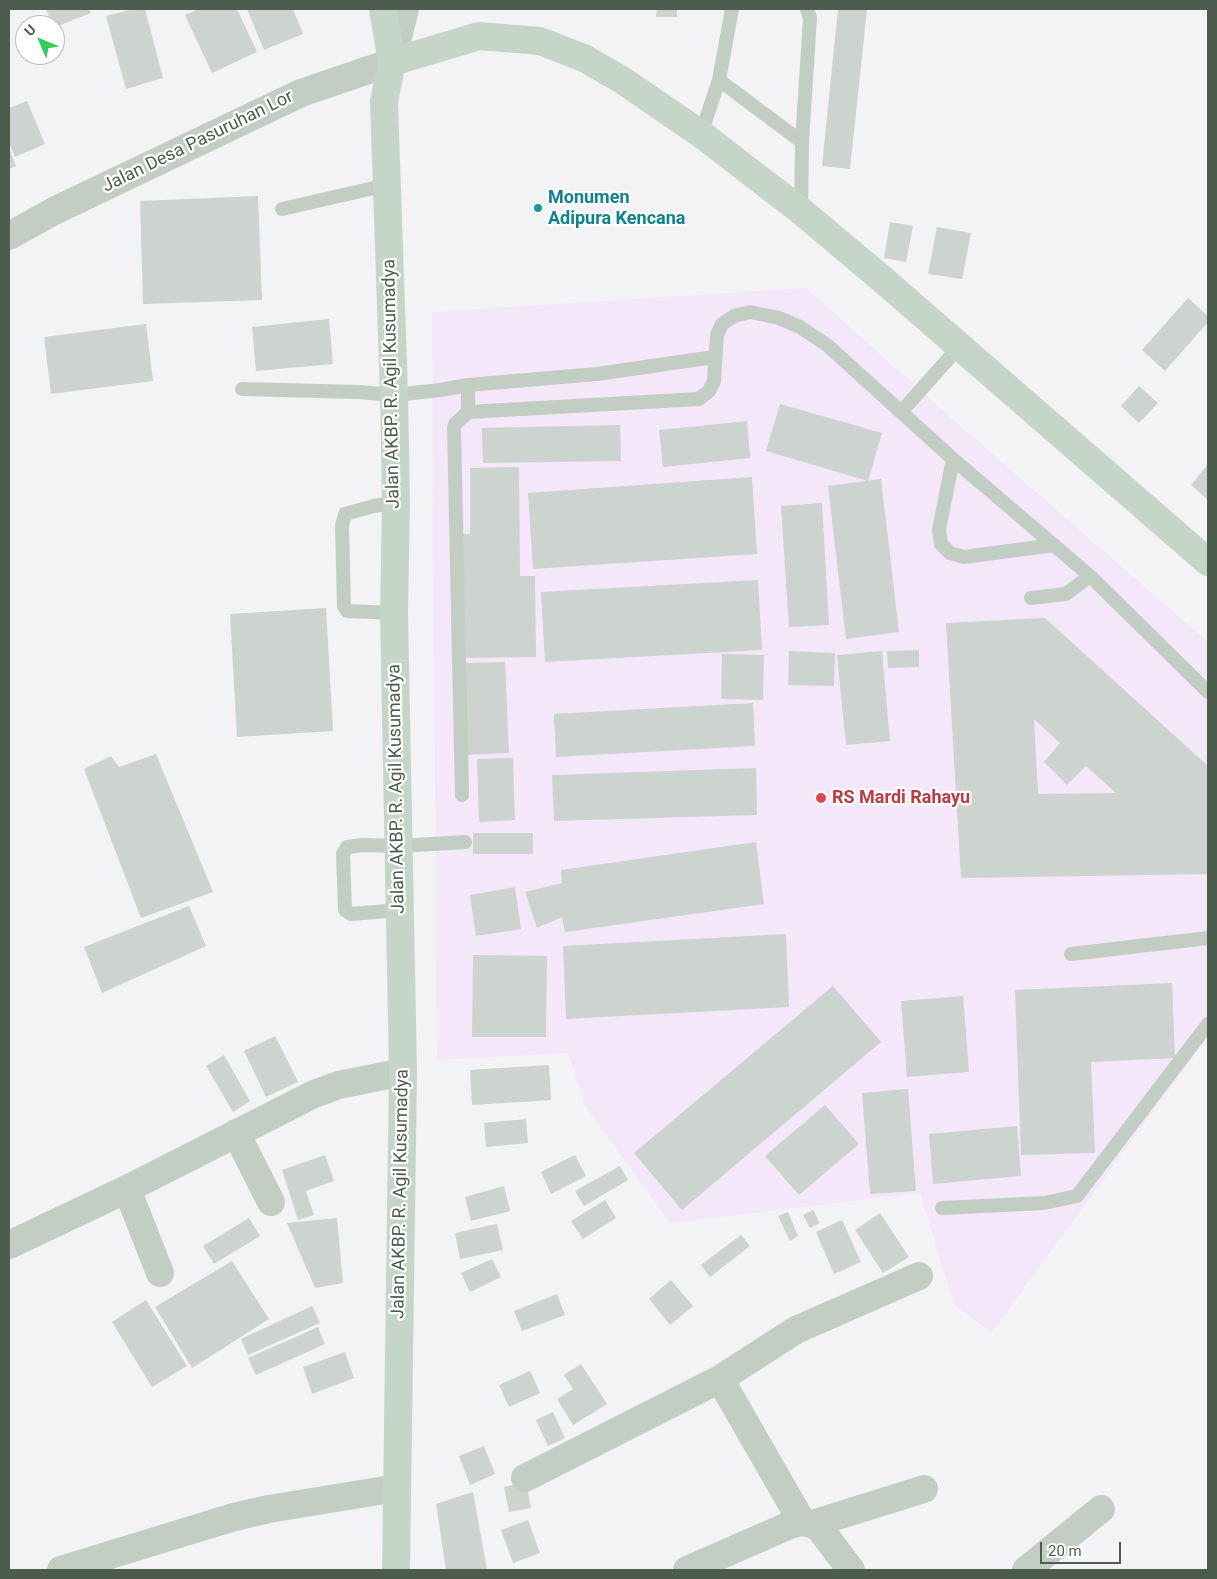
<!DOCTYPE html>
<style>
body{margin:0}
#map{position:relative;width:1217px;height:1579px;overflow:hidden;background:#f3f2f4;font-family:Roboto,sans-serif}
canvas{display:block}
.frame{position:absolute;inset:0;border:10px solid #4c5d4e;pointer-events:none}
.north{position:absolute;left:15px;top:15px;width:50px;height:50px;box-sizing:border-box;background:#fff;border:1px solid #b7beb8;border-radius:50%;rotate:315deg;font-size:14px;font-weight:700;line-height:20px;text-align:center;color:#4c5d4e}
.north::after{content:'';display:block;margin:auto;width:18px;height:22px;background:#32ce55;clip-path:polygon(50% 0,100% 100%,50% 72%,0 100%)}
.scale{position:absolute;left:1040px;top:1542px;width:81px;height:22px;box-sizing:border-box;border:2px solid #4c5d4e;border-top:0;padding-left:6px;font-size:15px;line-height:18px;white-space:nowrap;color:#4c5d4e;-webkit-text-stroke:4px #fff;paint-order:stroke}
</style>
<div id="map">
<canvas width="1217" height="1579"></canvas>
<div class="frame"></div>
<div class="north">U</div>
<div class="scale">20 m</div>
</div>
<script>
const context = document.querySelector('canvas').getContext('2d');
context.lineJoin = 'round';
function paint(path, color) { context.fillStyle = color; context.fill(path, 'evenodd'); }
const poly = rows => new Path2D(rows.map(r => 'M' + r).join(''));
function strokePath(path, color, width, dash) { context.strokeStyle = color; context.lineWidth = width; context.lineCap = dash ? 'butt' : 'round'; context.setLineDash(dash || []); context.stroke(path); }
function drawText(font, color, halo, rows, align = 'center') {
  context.font = font + ' Roboto,sans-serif'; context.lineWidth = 4.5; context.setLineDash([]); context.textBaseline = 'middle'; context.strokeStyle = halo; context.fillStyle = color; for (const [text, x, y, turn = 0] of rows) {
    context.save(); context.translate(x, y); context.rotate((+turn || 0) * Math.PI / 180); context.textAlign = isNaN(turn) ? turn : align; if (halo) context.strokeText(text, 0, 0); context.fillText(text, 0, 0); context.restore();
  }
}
const medical = poly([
 [806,288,967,432,1208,642,1208,1036,992,1332,954,1305,920,1193,670,1223,585,1105,568,1053,437,1060,432,312]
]);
const building = poly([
 [46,9,89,9,91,13,55,27,55,25,52,25],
 [133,9,145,9,163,78,126,89,106,16],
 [199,9,237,9,257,52,212,73,185,15],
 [247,9,293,9,303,34,264,50],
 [657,9,677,9,677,17,656,17],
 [838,9,867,9,850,169,822,166],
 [27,101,45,144,15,157,9,143,9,108],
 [9,148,16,166,9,169],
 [258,196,262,300,143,304,140,201],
 [890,222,913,226,906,262,884,258],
 [937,227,971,233,962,279,928,274],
 [1188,298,1208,316,1208,322,1165,371,1142,350],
 [329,319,333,364,256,371,252,327],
 [146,324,153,381,51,394,44,337],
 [1139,386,1158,403,1139,423,1121,406],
 [780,404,882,433,868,481,766,451],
 [747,421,750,458,663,467,659,430],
 [620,425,621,461,483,463,482,428],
 [1208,464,1208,500,1191,485],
 [519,467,520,576,535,576,536,657,462,658,461,534,470,534,470,468],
 [752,477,757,554,533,569,528,493],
 [881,479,899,632,846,639,828,486],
 [822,503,829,625,789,627,781,506],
 [758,580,762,650,545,662,541,592],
 [326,608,333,731,237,737,230,614],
 [1045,618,1208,766,1208,874,961,878,946,623],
 [1034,719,1060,743,1044,762,1067,785,1086,766,1116,793,1038,794],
 [919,650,919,667,888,668,887,651],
 [789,651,835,653,834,686,788,685],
 [882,651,890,741,846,745,837,655],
 [722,654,764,655,763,700,721,699],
 [505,662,509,753,465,755,462,663],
 [753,703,755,746,556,757,554,714],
 [156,754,213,892,141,918,84,769,111,756,119,767],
 [513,758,515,820,479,822,477,759],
 [756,768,757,815,554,821,552,775],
 [473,833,533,833,533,854,473,854],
 [756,842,764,904,565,932,562,917,537,928,525,892,562,883,561,870],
 [515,887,521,929,476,936,470,895],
 [189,906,206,946,102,993,84,947],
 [786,934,789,1007,566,1019,563,946],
 [473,955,547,956,546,1037,472,1037],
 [1172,983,1175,1058,1091,1062,1095,1153,1021,1155,1015,990],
 [833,986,881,1042,682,1210,634,1153],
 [963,996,969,1072,907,1077,901,1001],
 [275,1036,298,1082,266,1097,244,1051],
 [224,1055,250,1101,233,1112,206,1066],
 [549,1065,551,1100,472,1105,470,1070],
 [908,1089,916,1191,870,1194,862,1093],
 [825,1105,859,1144,799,1195,765,1156],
 [526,1119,528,1143,486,1147,484,1123],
 [1017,1126,1021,1176,933,1184,929,1134],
 [325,1155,334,1181,306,1191,314,1215,298,1220,282,1170],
 [575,1155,586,1176,551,1194,541,1172],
 [620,1166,628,1180,584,1206,575,1191],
 [504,1186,510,1211,471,1221,465,1197],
 [605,1200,616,1218,583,1239,571,1221],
 [813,1210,820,1223,810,1228,803,1215],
 [788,1212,798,1236,790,1241,778,1216],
 [880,1213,909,1257,883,1273,855,1230],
 [249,1218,260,1236,214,1264,203,1246],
 [337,1218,343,1283,315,1288,287,1223],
 [842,1220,861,1262,834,1274,816,1232],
 [497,1224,503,1250,460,1259,455,1233],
 [741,1235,750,1246,710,1277,701,1265],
 [492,1259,501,1277,470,1292,461,1273],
 [232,1261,269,1319,192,1368,155,1307],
 [671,1280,693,1306,670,1325,649,1299],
 [557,1294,565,1315,522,1331,514,1311],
 [146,1300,187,1366,152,1387,112,1322],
 [312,1306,320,1323,248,1355,241,1339],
 [318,1327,325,1344,256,1375,248,1358],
 [345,1352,354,1378,312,1394,303,1367],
 [581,1364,607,1404,573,1425,557,1399,573,1389,564,1375],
 [530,1371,540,1393,509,1407,499,1385],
 [553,1412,565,1438,548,1446,536,1420],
 [484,1446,495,1474,470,1485,459,1456],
 [526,1482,531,1508,509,1512,504,1487],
 [473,1492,487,1570,446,1570,436,1504],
 [528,1520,540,1553,513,1563,501,1530]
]);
const lane = poly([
 [719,80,802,142],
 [701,134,719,80,732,9],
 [282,209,387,185],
 [801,211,802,142,810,18,807,9],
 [468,385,468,412],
 [242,389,359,392,394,395,440,390,468,385,597,374,714,357],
 [901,412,959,347],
 [953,459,939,530,941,544,950,553,964,557,1054,545],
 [1031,598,1066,594,1090,576],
 [394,613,347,611,344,606,342,526,345,514,374,506,396,502],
 [462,795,454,428,455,424,468,412,699,399,709,391,714,381,717,335,722,324,734,316,750,312,779,318,800,327,827,345,953,459,1090,576,1208,692],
 [400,910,351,914,345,910,343,854,347,847,363,845,399,846,465,842],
 [1071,954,1208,938],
 [942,1208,1044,1203,1077,1196,1208,1024]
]);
const street = poly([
 [9,236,54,211,301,93,392,62,405,9],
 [236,1133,271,1202],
 [127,1189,160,1273],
 [9,1245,127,1189,314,1094,339,1085,403,1072],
 [720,1379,802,1522],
 [525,1478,720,1379,796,1330,919,1276],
 [812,1524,924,1489],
 [61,1570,234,1517,269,1509,397,1488],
 [687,1570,790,1525,802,1522,812,1524,820,1529,851,1570],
 [1026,1570,1101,1509]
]);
const secondary = poly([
 [383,9,392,62,384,102,394,395,396,502,394,613,403,1072,396,1570],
 [392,62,479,36,540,41,584,58,622,80,701,134,801,211,882,279,1208,562]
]);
const markers = [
 [538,208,5,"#0f9aa8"],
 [821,798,6,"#e0444e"]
];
const streetNames = [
 ["Jalan Desa Pasuruhan Lor",198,142,-26],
 ["Jalan AKBP. R. Agil Kusumadya",392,384,-91],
 ["Jalan AKBP. R. Agil Kusumadya",397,789,-91],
 ["Jalan AKBP. R. Agil Kusumadya",401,1194,-89]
];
const cultureNames = [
 ["Monumen",548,198],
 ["Adipura Kencana",548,219]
];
const healthNames = [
 ["RS Mardi Rahayu",832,798]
];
paint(medical, '#f4e7f9');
paint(building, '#cdd3ce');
strokePath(lane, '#c2cec4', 14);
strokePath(street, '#c2cec4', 28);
strokePath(secondary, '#c5d6c8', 28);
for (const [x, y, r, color] of markers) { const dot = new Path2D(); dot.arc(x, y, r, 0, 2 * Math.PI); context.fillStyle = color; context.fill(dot); strokePath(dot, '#fff', 2); }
drawText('18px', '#4c5d4e', '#fff', streetNames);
drawText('bold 18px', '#0d838f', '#fff', cultureNames, 'left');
drawText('bold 18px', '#be3a42', '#fff', healthNames, 'left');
</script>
